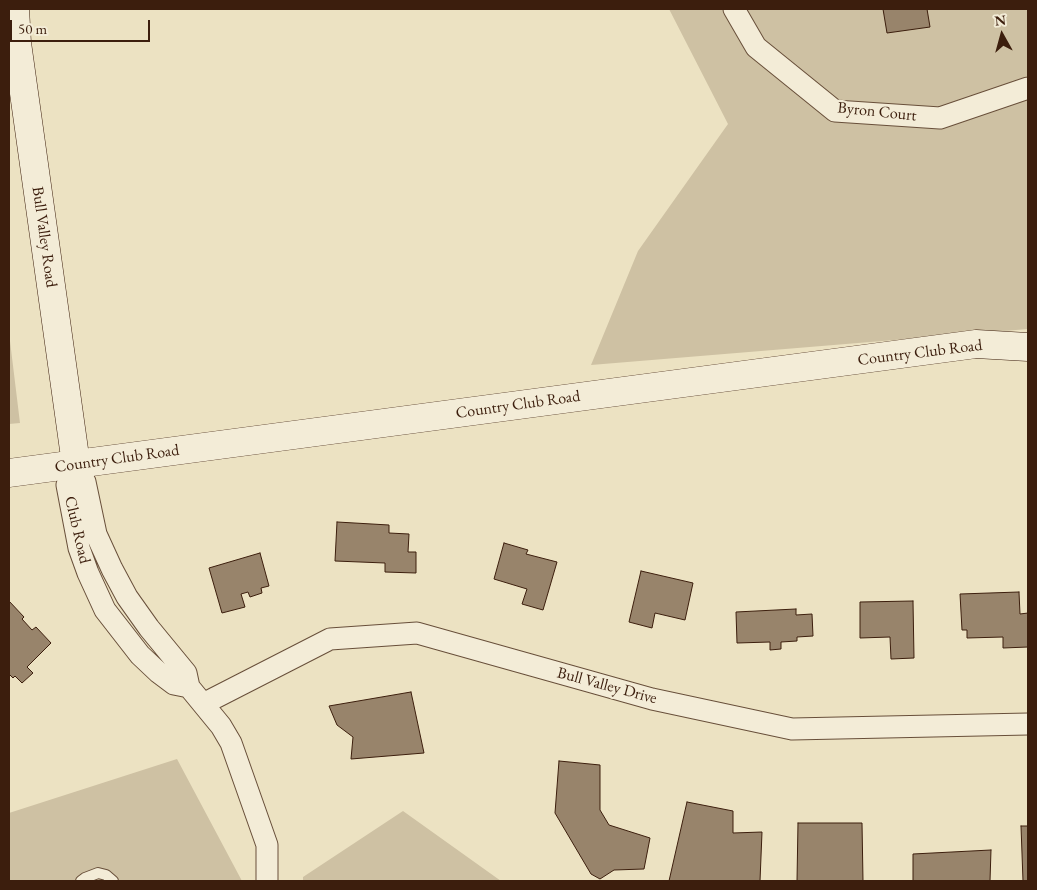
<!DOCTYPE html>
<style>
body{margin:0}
#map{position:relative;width:1037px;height:890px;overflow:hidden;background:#ece2c2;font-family:"EB Garamond",serif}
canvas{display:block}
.frame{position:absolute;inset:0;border:10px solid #3c1e0d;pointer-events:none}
.north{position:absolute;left:977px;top:10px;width:50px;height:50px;-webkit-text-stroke:4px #f3ecd7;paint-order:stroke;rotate:353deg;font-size:14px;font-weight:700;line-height:20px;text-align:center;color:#3c1e0d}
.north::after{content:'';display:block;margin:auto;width:18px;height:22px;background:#3c1e0d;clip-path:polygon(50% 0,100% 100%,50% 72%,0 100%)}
.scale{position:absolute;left:10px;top:20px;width:140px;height:22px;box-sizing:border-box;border:2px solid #3c1e0d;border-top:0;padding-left:6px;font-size:15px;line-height:18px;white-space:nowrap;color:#3c1e0d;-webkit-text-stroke:4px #f3ecd7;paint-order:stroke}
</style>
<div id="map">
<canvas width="1037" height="890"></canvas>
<div class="frame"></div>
<div class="north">N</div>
<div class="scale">50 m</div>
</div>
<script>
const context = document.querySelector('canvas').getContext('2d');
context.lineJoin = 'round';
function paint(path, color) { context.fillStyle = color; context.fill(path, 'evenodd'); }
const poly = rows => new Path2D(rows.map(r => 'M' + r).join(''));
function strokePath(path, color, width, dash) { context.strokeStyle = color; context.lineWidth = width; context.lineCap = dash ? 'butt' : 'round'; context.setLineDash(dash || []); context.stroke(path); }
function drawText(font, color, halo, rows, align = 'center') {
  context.font = font + ' "EB Garamond",serif'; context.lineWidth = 4.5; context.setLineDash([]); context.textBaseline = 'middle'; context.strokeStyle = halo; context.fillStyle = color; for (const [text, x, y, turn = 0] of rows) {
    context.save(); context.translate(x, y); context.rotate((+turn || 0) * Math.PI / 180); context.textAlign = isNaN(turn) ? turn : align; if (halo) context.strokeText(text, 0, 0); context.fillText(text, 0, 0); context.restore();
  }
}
const green = poly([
 [669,9,1028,9,1028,329,591,365,638,251,728,124],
 [9,333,20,423,9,424],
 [177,759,242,881,9,881,9,813],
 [403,811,501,881,303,881,303,877]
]);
const building = poly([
 [883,9,927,9,930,27,887,33,883,9],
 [337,522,389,525,389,533,409,534,408,552,416,552,416,573,385,572,385,563,335,561,337,522],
 [504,543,528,550,526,554,557,562,543,610,522,604,527,589,494,579,504,543],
 [260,553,269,586,261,588,262,593,250,597,248,592,241,594,245,607,222,613,209,568,260,553],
 [641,571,693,583,685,620,655,613,652,628,629,622,641,571],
 [1019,592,1020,614,1028,613,1028,647,1003,648,1003,637,967,638,967,630,962,630,960,594,1019,592],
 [9,601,24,617,22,619,32,630,36,627,51,643,27,667,33,673,22,683,15,676,13,678,9,674,9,601],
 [913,601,914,658,891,659,890,637,860,638,860,602,913,601],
 [796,609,796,615,812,614,813,636,797,637,797,641,781,642,781,649,770,650,770,642,737,643,736,612,796,609],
 [411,692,424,753,351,759,353,737,337,725,329,706,411,692],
 [559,761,600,765,600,810,609,825,650,838,644,869,614,870,600,879,591,874,555,813,559,761],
 [687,802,733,811,733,833,762,832,760,881,669,881,687,802],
 [798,823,862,823,863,881,797,881,798,823],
 [1021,826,1028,826,1028,881,1023,881,1021,826],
 [991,850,990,881,913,881,913,854,991,850]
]);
const lane = poly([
 [81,881,85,878,98,873,106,875,113,881]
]);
const street = poly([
 [734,9,756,47,835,111,940,118,1028,88],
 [76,464,85,482,96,534,112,569,127,597,149,628,186,673,189,687,221,726,231,743,267,845,267,881],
 [76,464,67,485,79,548,88,573,105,610,140,655,158,672,174,684,189,687],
 [203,704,330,639,417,633,652,699,792,729,1028,724]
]);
const secondary = poly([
 [15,9,17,43,76,464],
 [9,473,976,344,1028,347]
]);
const streetNames = [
 ["Byron Court",877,112,6],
 ["Bull Valley Road",44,237,82],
 ["Country Club Road",920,353,-7],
 ["Country Club Road",518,405,-8],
 ["Country Club Road",117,459,-8],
 ["Club Road",77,530,77],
 ["Bull Valley Drive",607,686,15]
];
paint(green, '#cec1a3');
paint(building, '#98846b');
strokePath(building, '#3c1e0d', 1);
strokePath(lane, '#684f3a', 12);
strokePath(street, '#684f3a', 23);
strokePath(secondary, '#3c1e0d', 29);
strokePath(lane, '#f3ecd7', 10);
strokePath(street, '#f3ecd7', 21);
strokePath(secondary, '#f3ecd7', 28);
drawText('16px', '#3c1e0d', '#f3ecd7', streetNames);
</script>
